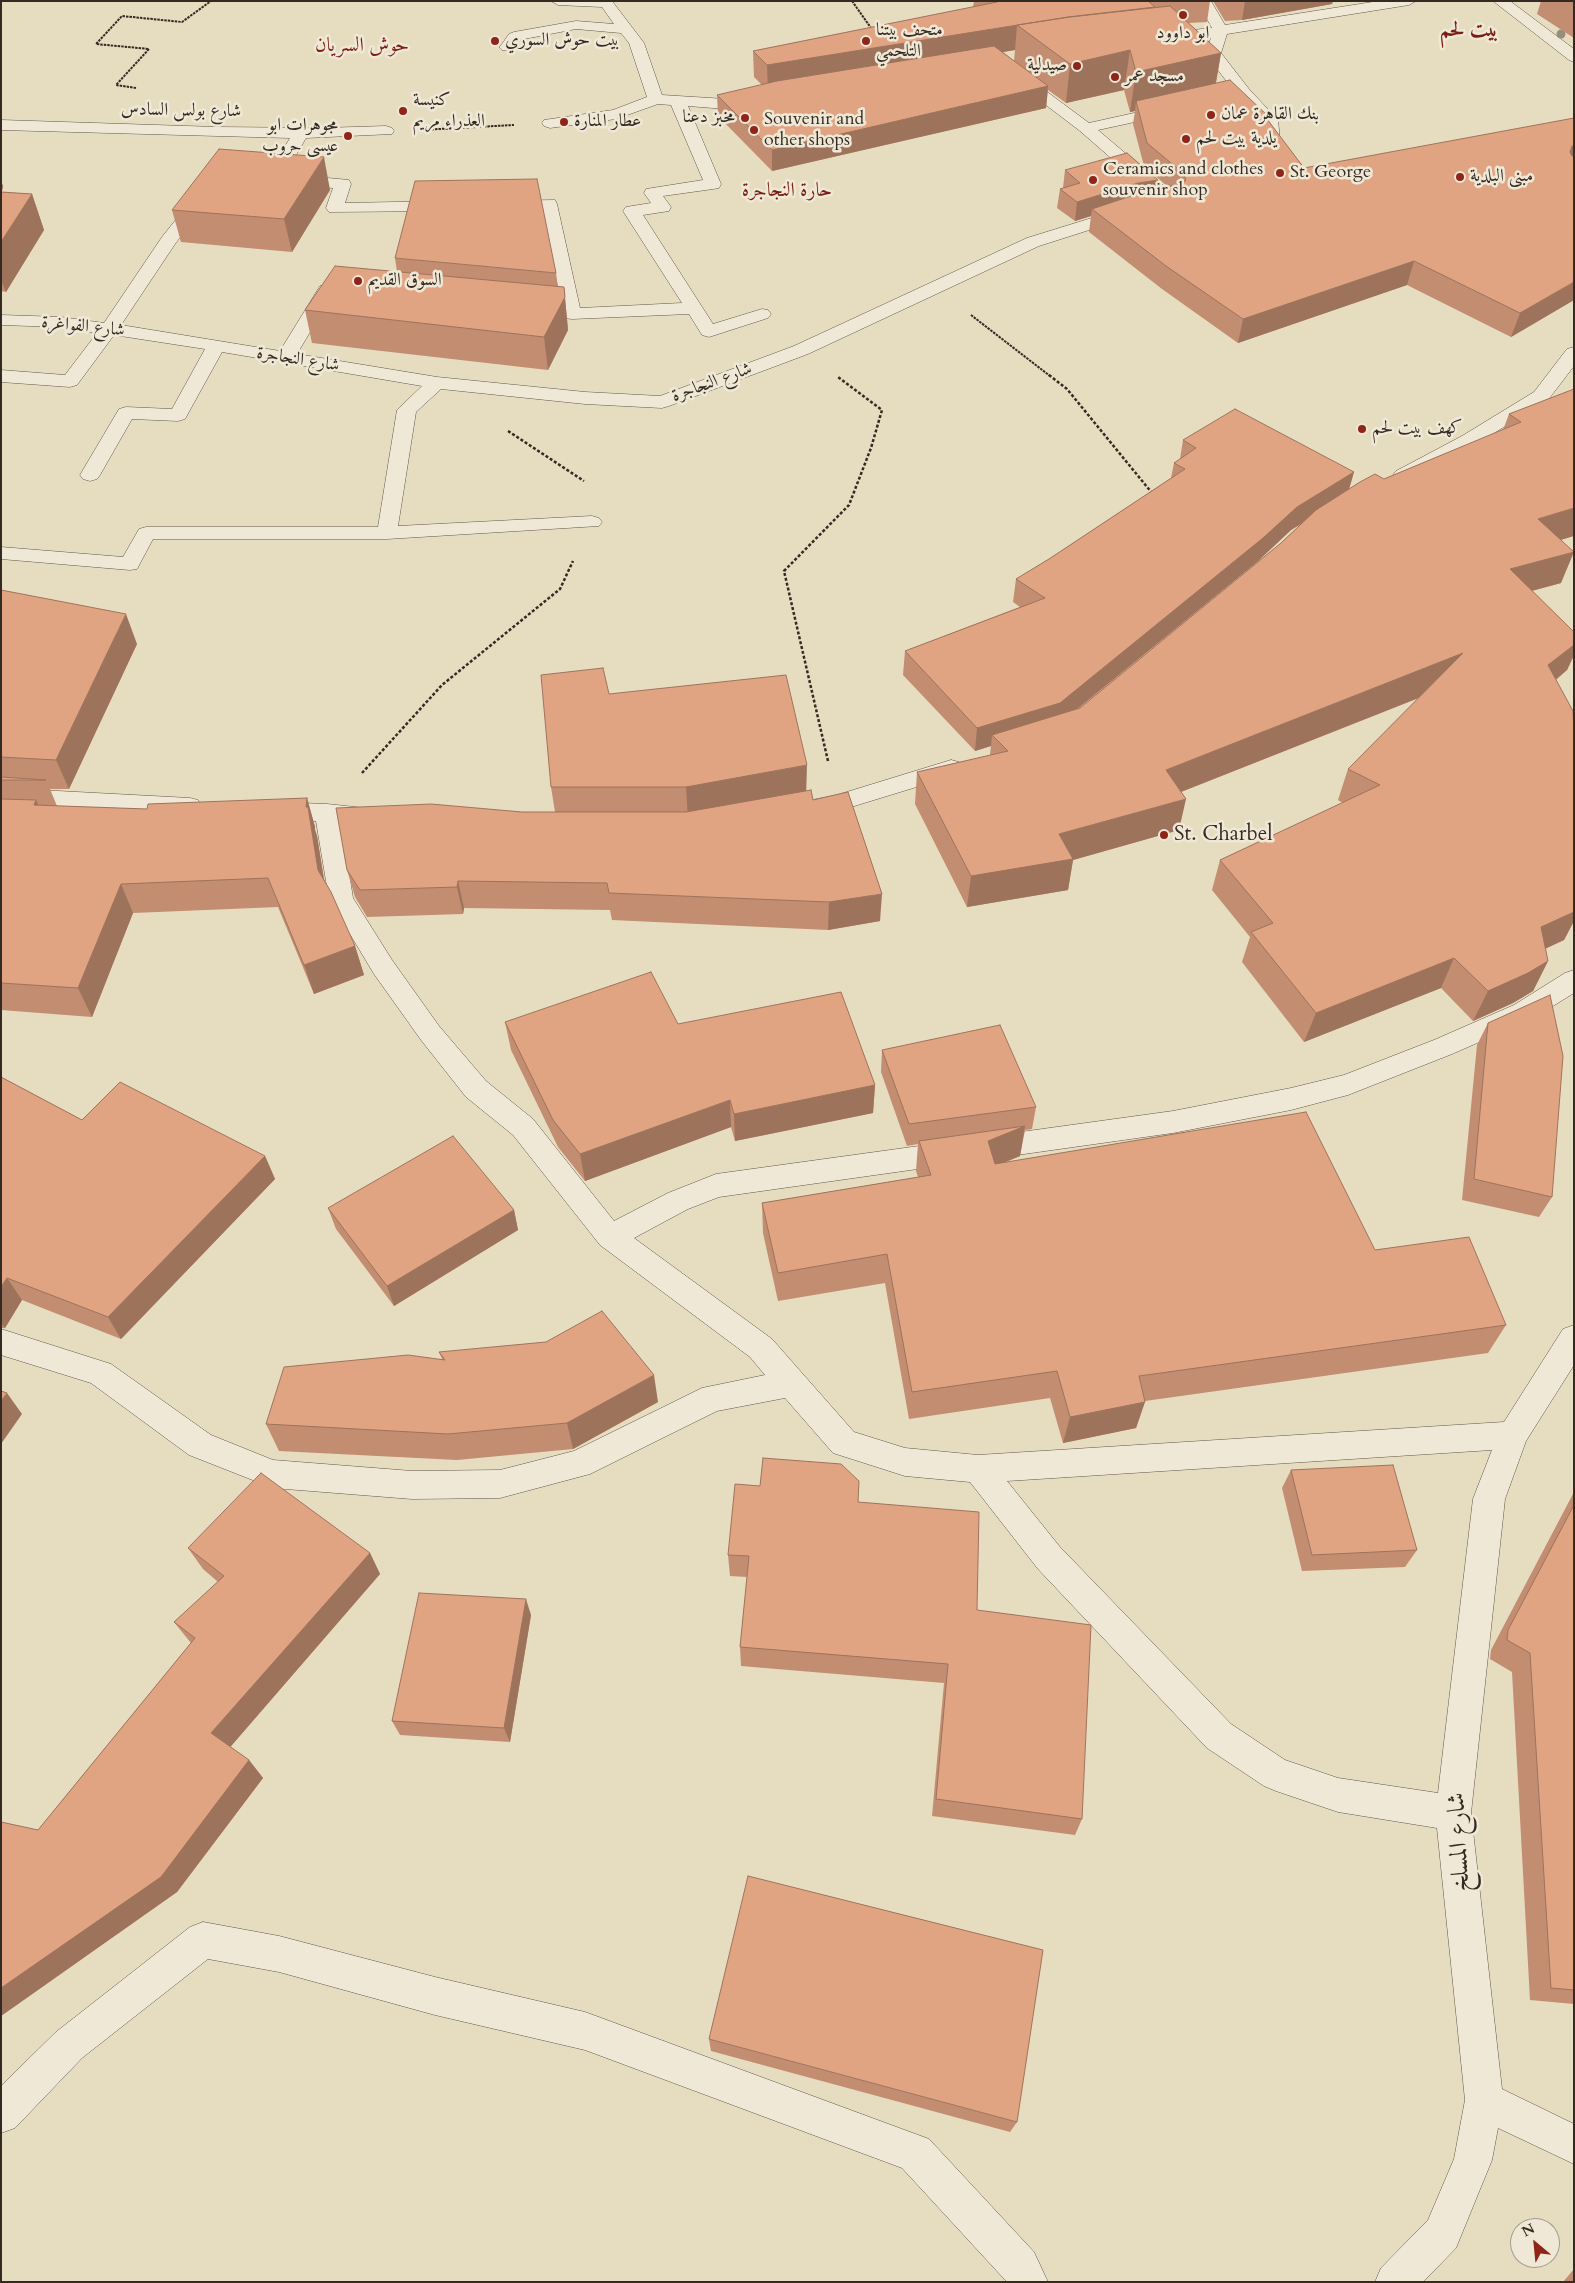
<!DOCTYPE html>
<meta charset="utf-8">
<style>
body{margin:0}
#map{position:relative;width:1575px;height:2283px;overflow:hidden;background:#e6dcc0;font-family:Cardo,serif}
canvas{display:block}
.frame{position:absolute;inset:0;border:2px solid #352a22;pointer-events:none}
.north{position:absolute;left:1510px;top:2218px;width:50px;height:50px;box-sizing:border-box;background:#efe8d6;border:1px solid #a59c8e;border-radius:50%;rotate:332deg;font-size:14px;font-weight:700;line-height:20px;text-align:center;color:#352a22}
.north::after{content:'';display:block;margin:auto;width:18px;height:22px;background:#8f2418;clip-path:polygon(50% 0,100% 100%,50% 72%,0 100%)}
</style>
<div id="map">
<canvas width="1575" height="2283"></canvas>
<div class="frame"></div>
<div class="north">N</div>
</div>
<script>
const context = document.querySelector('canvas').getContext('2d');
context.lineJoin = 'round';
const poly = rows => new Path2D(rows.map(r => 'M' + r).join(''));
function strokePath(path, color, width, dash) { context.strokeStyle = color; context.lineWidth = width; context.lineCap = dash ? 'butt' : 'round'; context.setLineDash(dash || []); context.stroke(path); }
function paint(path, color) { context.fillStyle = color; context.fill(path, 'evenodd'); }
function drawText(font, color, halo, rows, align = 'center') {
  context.font = font + ' Cardo,Amiri,serif'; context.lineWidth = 5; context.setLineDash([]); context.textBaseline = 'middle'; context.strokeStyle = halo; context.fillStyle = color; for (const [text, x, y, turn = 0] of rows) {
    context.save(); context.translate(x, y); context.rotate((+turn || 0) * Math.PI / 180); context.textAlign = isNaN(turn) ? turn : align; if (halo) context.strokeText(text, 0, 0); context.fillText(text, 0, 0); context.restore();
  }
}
const pathFar1 = poly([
 [852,1,871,28,869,28],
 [136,88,116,85,149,49,96,44,122,16,182,22,211,1],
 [421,130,514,125],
 [971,315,1050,376]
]);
const path = poly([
 [1049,375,1067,389,1152,493],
 [508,431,584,481],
 [828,761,784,571,849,505,871,448,882,410,838,377],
 [362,773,442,685,560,589,573,561]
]);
const minor = poly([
 [551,1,612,1,644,43,662,95,726,99,754,94,760,96,762,99,760,102,726,109,688,106,721,184,719,188,713,189,663,196,671,207,669,211,643,215,713,324,762,309,768,310,771,314,768,318,709,337,702,335,689,314,572,319,547,316,544,312,547,308,562,307,542,209,504,210,498,209,496,205,498,201,555,200,557,204,580,308,682,303,623,211,626,207,651,203,644,193,646,189,703,180,671,105,658,104,616,119,550,128,544,126,542,123,544,120,613,110,647,97,629,43,621,33,576,29,519,40,512,50,502,50,499,47,502,44,509,34,514,32,576,21,614,24,602,7,558,5,551,1],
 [1197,1,1211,1,1225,25,1379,1,1416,1,1409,5,1227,34,1221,53,1249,89,1278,120,1280,140,1292,156,1290,159,1284,161,1278,159,1264,141,1262,121,1237,95,1205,53,1211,38,1163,43,1158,41,1155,38,1158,35,1163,33,1212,28,1197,1],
 [1493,1,1510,1,1574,49,1574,62,1569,60,1493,1],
 [1018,72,1023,74,1089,123,1170,105,1176,107,1178,110,1176,113,1098,130,1178,198,1180,202,1178,206,1166,206,1080,131,1013,80,1010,77,1013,74,1018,72],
 [1,120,217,127,323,128,386,126,392,128,394,131,392,134,306,138,285,174,349,180,351,184,345,203,446,201,452,202,454,206,452,210,446,211,329,212,326,208,333,188,274,183,268,182,266,178,290,138,1,130,1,120],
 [200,196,206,197,208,201,175,244,121,325,280,351,320,286,326,285,332,286,335,290,297,354,437,377,585,392,660,396,794,346,1027,238,1124,208,1130,209,1133,213,1130,217,1039,246,808,354,669,406,662,408,585,404,441,389,416,412,398,526,592,516,599,518,602,522,599,526,387,539,153,539,137,569,130,570,1,559,1,547,123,557,139,529,146,527,378,527,397,410,422,386,222,352,185,419,178,421,132,419,100,475,97,479,90,481,83,479,80,475,119,409,126,407,172,409,205,349,114,335,77,385,70,387,1,382,1,370,65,375,97,333,61,327,1,325,1,315,61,317,104,323,162,237,194,197,200,196],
 [1574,347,1574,366,1548,400,1476,444,1410,479,1403,481,1396,479,1393,475,1396,471,1462,436,1534,392,1567,349,1574,347],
 [951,760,959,762,963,768,959,774,838,811,815,815,807,813,803,807,807,801,837,795,951,760],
 [1,788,190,798,198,800,202,806,198,812,190,814,1,804,1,788],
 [273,802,327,804,383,810,387,816,383,822,375,824,341,822,353,898,392,960,439,1026,486,1081,533,1119,614,1221,668,1193,716,1174,1173,1111,1291,1088,1344,1075,1434,1040,1514,1005,1565,973,1574,970,1574,993,1532,1019,1452,1054,1348,1095,1291,1110,1173,1133,719,1197,688,1209,634,1238,772,1339,854,1432,905,1448,978,1455,1504,1422,1563,1329,1574,1325,1574,1365,1526,1441,1505,1499,1471,1813,1502,2089,1574,2124,1574,2164,1498,2128,1492,2160,1456,2248,1423,2282,1375,2282,1381,2268,1428,2220,1454,2159,1465,2100,1437,1828,1338,1812,1276,1791,1264,1786,1207,1748,1038,1569,970,1482,905,1476,833,1453,785,1398,717,1411,590,1474,500,1498,412,1499,273,1488,189,1455,91,1383,1,1355,1,1329,111,1364,211,1435,273,1460,412,1471,500,1470,574,1451,702,1388,765,1375,750,1357,600,1245,513,1135,466,1097,421,1040,374,974,329,899,316,821,273,818,265,816,261,810,265,804,273,802],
 [1492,1450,1473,1499,1438,1793,1338,1778,1285,1760,1231,1724,1060,1547,1007,1481,1492,1450],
 [203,1922,279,1936,435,1977,585,2012,929,2139,1034,2252,1048,2282,1007,2282,902,2168,585,2050,435,2015,279,1972,208,1959,82,2058,15,2128,1,2133,1,2086,56,2032,190,1927,203,1922]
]);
const trees = [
 [1561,34]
];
const wall = poly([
 [974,1,1210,1,1207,22,1188,23,1221,53,1216,84,1267,119,1304,168,1574,300,1511,337,1407,285,1238,343,1162,289,1089,232,1091,216,1075,221,1057,208,1060,189,1063,188,1065,170,1156,189,1168,187,1144,166,1133,124,1135,111,1130,112,1124,90,1066,103,1048,90,1046,108,772,171,718,116,717,95,762,85,754,77,753,51,973,7],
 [1015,50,1014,61,1003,52],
 [1213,1,1333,1,1332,4,1242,20,1225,21],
 [1541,1,1574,1,1574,38,1537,14],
 [1,181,3,186,2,192,32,194,44,230,6,292,1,291],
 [330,190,292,252,181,242,172,210],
 [395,258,556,273,558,287,564,287,568,330,548,370,312,343,305,310,397,272],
 [1574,389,1561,540,1561,583,1532,591,1574,632,1574,655,1567,670,1556,680,1574,732,1574,921,1564,940,1545,948,1548,961,1533,991,1513,1003,1473,1021,1441,988,1304,1042,1242,962,1250,937,1212,890,1220,860,1343,803,1338,800,1348,769,1419,698,1181,792,1179,830,1073,860,1068,890,967,907,915,804,917,772,990,755,991,746,975,751,903,675,905,651,1020,607,1013,602,1016,579,1049,559,1171,478,1174,463,1180,459,1183,440,1354,472,1349,489,1384,479,1503,430,1509,414],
 [1301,524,1281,543,1080,708,1078,709,1257,562,1291,530],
 [1,590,137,644,69,789,50,789,57,806,147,809,307,798,315,827,315,830,317,836,324,879,355,946,364,975,314,994,278,907,133,913,92,1017,1,1010],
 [609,694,807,791,813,800,880,921,828,930,612,920,610,910,464,908,463,914,367,917,355,897,347,870,522,812,555,812,551,787],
 [505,1022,678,1024,875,1085,873,1113,735,1141,731,1127,585,1181,558,1147,511,1050],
 [1488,1023,1552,1197,1539,1217,1462,1200,1477,1045],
 [882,1050,1036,1107,1032,1129,1025,1130,1020,1156,1006,1162,1375,1250,1506,1325,1488,1353,1145,1401,1136,1428,1063,1443,1050,1398,909,1419,885,1283,778,1301,763,1233,762,1203,918,1177,916,1171,918,1144,907,1146,881,1072],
 [1,1077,82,1120,265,1156,275,1179,121,1339,22,1300,5,1328,1,1328],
 [328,1208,514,1210,518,1230,394,1306,336,1229],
 [439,1352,658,1402,573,1449,457,1460,279,1451,266,1424,442,1359],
 [1291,1470,1417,1550,1405,1567,1302,1571,1282,1488],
 [1574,1492,1574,2004,1530,2000,1512,1672,1490,1659,1491,1650],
 [858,1502,977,1610,1082,1819,1075,1835,932,1816,944,1683,741,1666,740,1647,747,1577,730,1576,728,1555],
 [188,1548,370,1553,380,1574,230,1747,249,1760,263,1778,177,1892,1,2016,1,1822,38,1830,191,1643,174,1622,218,1582,203,1569],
 [531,1615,510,1742,400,1735,392,1721],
 [709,2039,1017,2122,1010,2132,711,2051],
 [1574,2269,1574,2282,1563,2282]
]);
const shadedWall = poly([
 [1245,1,1333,1,1332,4,1242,20],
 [1068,17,1017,25,1015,50,768,90,767,65],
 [1130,50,1124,90,1066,103,1070,64],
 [1221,53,1214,92,1136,101,1135,111,1130,112,1136,72],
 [1048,86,1046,108,772,171,772,150],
 [1572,146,1574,146,1574,168,1564,169],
 [324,157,330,190,292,252,284,219],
 [1158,180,1155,199,1092,209,1091,216,1075,221,1077,202,1138,183],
 [1,181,3,186,1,194],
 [32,194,44,230,6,292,1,280,1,242],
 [1414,261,1407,285,1238,343,1243,319],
 [1574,282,1574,300,1511,337,1520,313],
 [564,287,568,330,548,370,544,337],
 [1354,472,1347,496,1291,530,1257,562,1056,726,992,735,991,746,975,751,977,728,1297,507],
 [1574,508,1574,536,1525,551,1538,519],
 [1574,552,1561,583,1497,600,1510,569],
 [126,614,137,644,69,789,56,760],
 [1574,645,1574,655,1567,670,1534,697,1548,665],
 [1463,653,1451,685,1158,801,1166,770],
 [807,765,806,799,688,820,686,787],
 [307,798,315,827,315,830,317,836,327,899,318,870,306,807],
 [1186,799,1179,830,1073,860,1068,890,967,907,971,876,1059,834],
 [36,800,50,829,34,805],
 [458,881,464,908,463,914,457,887],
 [121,884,133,913,92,1017,78,988],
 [882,894,880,921,828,930,829,902],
 [1574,912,1574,921,1564,940,1526,958,1541,927],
 [355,946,364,975,314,994,304,965],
 [1454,958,1441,988,1304,1042,1316,1013],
 [1548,961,1533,991,1513,1003,1473,1021,1488,991],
 [875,1085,873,1113,735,1141,734,1114],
 [730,1100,731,1127,585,1181,580,1154],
 [1025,1126,1020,1156,983,1171,988,1141],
 [265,1156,275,1179,121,1339,108,1317],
 [514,1210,518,1230,394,1306,387,1286],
 [7,1278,22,1300,5,1328,1,1323,1,1287],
 [654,1375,658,1402,573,1449,567,1423],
 [7,1393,22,1414,1,1444,1,1401],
 [1145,1402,1136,1428,1063,1443,1070,1417],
 [370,1553,380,1574,226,1752,211,1733],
 [526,1599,531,1615,510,1742,504,1728],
 [249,1760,263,1778,177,1892,1,2016,1,1988]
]);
const building = poly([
 [996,1,1148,1,1155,7,1068,17,767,65,753,51,997,2,996,1],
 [1170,6,1221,53,1136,72,1130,50,1070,64,1017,25,1070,17,1170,6],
 [994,46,1048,86,772,150,717,95,777,81,994,46],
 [1230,80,1267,115,1267,119,1304,168,1574,118,1574,146,1572,146,1570,152,1572,156,1574,156,1574,282,1520,313,1414,261,1243,319,1166,266,1092,209,1149,190,1182,184,1186,180,1183,173,1147,143,1136,101,1230,80],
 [219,149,324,157,284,219,172,210,219,149],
 [1127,153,1158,180,1138,183,1077,202,1060,189,1080,183,1065,170,1127,153],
 [537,179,556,273,395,258,415,181,537,179],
 [1,192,32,194,1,242,1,192],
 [335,266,564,287,565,297,544,337,305,310,335,266],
 [1574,389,1574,508,1538,519,1574,552,1510,569,1574,632,1574,645,1548,665,1573,711,1574,732,1574,912,1541,927,1548,961,1528,973,1488,991,1454,958,1316,1013,1251,932,1273,923,1220,860,1380,785,1348,769,1463,653,1166,770,1186,799,1059,834,1073,859,971,876,917,772,1008,751,992,735,1080,708,1281,543,1316,510,1360,482,1375,474,1384,479,1521,422,1509,414,1574,389],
 [1235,409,1354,472,1297,507,1263,538,1060,703,977,728,905,651,1045,598,1016,579,1049,559,1185,469,1174,463,1196,448,1183,440,1235,409],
 [1,590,126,614,56,760,1,757,1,590],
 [603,668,609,694,786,675,807,765,686,787,551,787,541,675,603,668],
 [1,777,46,780,1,780,1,777],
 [811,790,813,800,848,792,882,894,829,902,609,893,607,883,458,881,457,887,360,890,347,870,336,808,431,804,522,812,686,812,811,790],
 [307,798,306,807,308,807,318,870,331,892,355,946,304,965,268,878,121,884,78,988,1,983,1,799,36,800,34,805,147,809,148,804,307,798],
 [651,972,678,1024,841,992,875,1085,734,1114,730,1100,580,1154,553,1120,505,1022,651,972],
 [1550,995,1563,1056,1552,1197,1474,1179,1488,1023,1550,995],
 [1000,1025,1036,1107,909,1124,882,1050,1000,1025],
 [1,1077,82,1120,120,1082,265,1156,108,1317,7,1278,1,1287,1,1077],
 [1306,1112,1375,1250,1469,1237,1506,1325,1139,1376,1145,1402,1070,1417,1057,1371,912,1392,887,1254,778,1273,762,1203,931,1175,919,1141,1025,1126,988,1141,995,1164,1306,1112],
 [453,1136,514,1210,387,1286,328,1208,453,1136],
 [602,1311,654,1375,567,1423,448,1434,266,1424,284,1367,408,1355,445,1360,439,1352,546,1342,602,1311],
 [1,1391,7,1393,1,1401,1,1391],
 [763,1458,841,1464,859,1481,858,1502,979,1512,977,1610,1091,1625,1082,1819,936,1799,948,1664,740,1647,749,1556,728,1555,735,1484,760,1486,763,1458],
 [1393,1465,1417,1550,1312,1555,1291,1470,1393,1465],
 [261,1473,370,1553,211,1733,249,1760,161,1877,1,1988,1,1822,38,1830,195,1638,174,1622,224,1576,188,1548,261,1473],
 [1574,1505,1574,1990,1551,1988,1530,1653,1507,1640,1508,1630,1574,1505],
 [419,1593,526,1599,504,1728,392,1721,419,1593],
 [748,1876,1043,1950,1017,2122,709,2039,748,1876]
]);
const markers = [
 [1183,15,5,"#8f2418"],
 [495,41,5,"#8f2418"],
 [866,41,5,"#8f2418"],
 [1077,66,5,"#8f2418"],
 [1115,77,5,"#8f2418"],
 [403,111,5,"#8f2418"],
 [1211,115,5,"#8f2418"],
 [745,118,5,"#8f2418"],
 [564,122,5,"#8f2418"],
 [754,130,5,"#8f2418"],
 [348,136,5,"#8f2418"],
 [1186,139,5,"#8f2418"],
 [1280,173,5,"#8f2418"],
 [1460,177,5,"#8f2418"],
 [1093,180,5,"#8f2418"],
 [358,281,5,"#8f2418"],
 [1362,429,5,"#8f2418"],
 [1164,835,5,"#8f2418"]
];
const farPoinames = [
 ["متحف بيتنا",876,31],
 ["التلحمي",876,52],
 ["ابو داوود",1183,34,"center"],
 ["بيت حوش السوري",505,41],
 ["صيدلية",1067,66,"right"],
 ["مسجد عمر",1125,77],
 ["كنيسة",413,101],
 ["العذراء مريم",413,122],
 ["بنك القاهرة عمان",1221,115],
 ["مخبز دعنا",735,118,"right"],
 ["Souvenir and",764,120],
 ["other shops",764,141],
 ["عطار المنارة",574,122],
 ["مجوهرات ابو",338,126,"right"],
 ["عيسى حروب",338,147,"right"],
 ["يلدية بيت لحم",1196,139],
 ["Ceramics and clothes",1103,170],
 ["souvenir shop",1103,191],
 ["St. George",1290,173],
 ["مبنى البلدية",1470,177],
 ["السوق القديم",368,281],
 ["كهف بيت لحم",1372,429]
];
const farStreetnames = [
 ["شارع بولس السادس",181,111,1],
 ["شارع الفواغرة",83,327,6],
 ["شارع النجاجرة",298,360,9],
 ["شارع النجاجرة",712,383,-20]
];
const farQuarternames = [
 ["حوش السريان",362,46],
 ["حارة النجاجرة",787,191]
];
const farDistrictnames = [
 ["بيت لحم",1469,31]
];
const poiNames = [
 ["St. Charbel",1174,835]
];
const nearStreetnames = [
 ["شارع المسلخ",1460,1842,-93]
];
strokePath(minor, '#61564a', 1);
strokePath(pathFar1, '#352a22', 2, [2.5, 1]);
strokePath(path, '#352a22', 2.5, [3, 2]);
paint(minor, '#efe8d6');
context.fillStyle = '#968f79';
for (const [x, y] of trees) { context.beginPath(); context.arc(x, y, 4.5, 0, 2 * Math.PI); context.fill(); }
paint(wall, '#c28d71');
paint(shadedWall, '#9e735c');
paint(building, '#e1a483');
strokePath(building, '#9e735c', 1);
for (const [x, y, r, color] of markers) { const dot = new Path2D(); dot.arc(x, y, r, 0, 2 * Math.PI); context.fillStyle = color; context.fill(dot); strokePath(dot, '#efe8d6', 2); }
drawText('18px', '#352a22', '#efe8d6', farPoinames, 'left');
drawText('18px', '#352a22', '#efe8d6', farStreetnames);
drawText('20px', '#7a1f14', '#efe8d6', farQuarternames);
drawText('bold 21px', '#7a1f14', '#efe8d6', farDistrictnames);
drawText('21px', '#352a22', '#efe8d6', poiNames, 'left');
drawText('25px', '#352a22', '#efe8d6', nearStreetnames);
</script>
